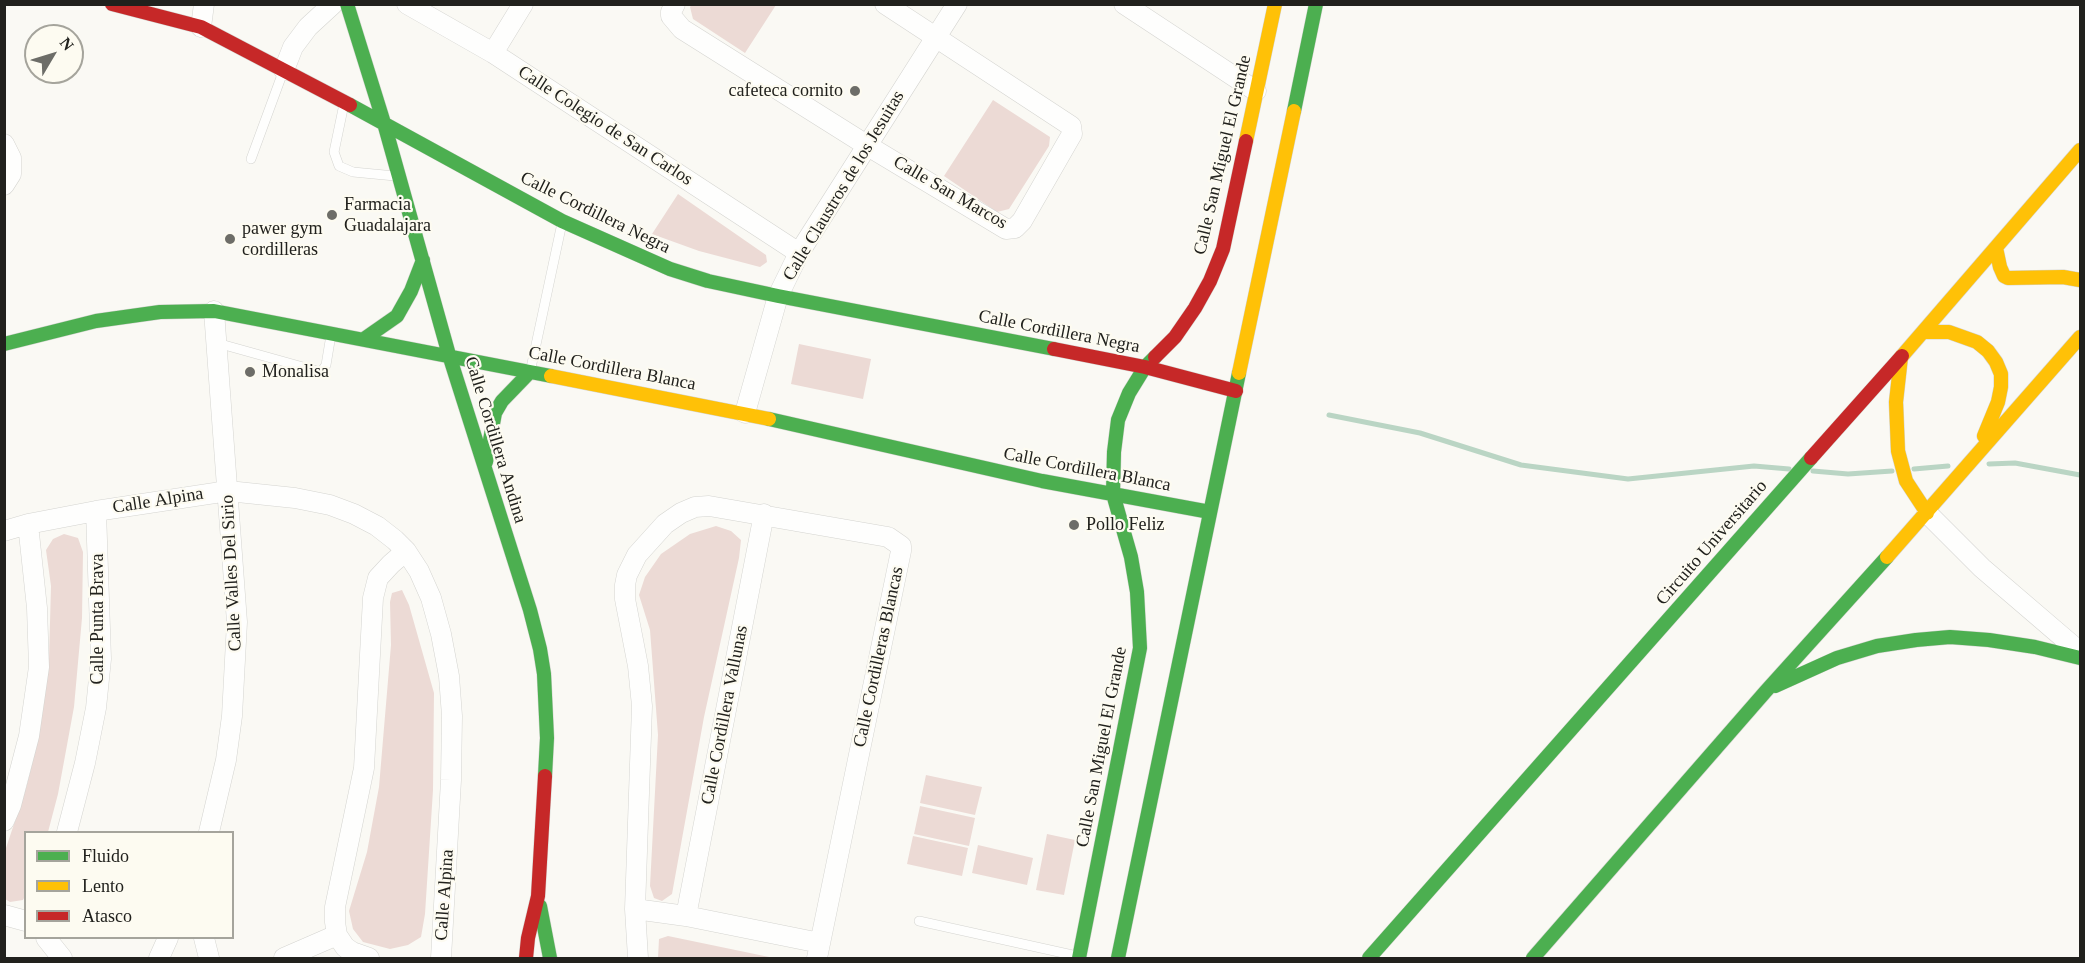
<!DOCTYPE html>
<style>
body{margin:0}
#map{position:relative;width:2085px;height:963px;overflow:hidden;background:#faf9f4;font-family:Georgia,serif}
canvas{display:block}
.frame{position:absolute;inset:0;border:6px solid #21211d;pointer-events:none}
.legend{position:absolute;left:24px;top:831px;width:210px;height:108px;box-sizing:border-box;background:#fdfbf1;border:2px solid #a5a49c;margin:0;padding:8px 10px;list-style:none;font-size:18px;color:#21211d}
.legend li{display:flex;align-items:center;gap:12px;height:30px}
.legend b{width:30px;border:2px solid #a5a49c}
.north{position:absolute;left:24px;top:24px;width:60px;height:60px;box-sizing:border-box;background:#fdfbf1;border:2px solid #a5a49c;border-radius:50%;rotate:52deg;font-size:16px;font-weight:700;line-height:24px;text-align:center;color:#21211d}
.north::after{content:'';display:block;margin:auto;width:21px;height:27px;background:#6d6d68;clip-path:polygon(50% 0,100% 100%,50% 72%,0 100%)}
</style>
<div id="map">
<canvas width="2085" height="963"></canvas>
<div class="frame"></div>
<ul class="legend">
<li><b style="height:8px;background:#4caf50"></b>Fluido</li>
<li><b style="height:8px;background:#ffc107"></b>Lento</li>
<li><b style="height:8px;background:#c62828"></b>Atasco</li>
</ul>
<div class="north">N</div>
</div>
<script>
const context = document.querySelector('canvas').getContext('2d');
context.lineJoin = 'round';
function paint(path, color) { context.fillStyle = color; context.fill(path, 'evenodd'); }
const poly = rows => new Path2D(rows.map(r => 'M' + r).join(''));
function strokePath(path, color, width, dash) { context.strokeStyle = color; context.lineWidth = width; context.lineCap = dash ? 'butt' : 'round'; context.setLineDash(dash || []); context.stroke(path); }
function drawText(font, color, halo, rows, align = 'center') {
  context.font = font + ' Georgia,serif'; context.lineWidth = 4.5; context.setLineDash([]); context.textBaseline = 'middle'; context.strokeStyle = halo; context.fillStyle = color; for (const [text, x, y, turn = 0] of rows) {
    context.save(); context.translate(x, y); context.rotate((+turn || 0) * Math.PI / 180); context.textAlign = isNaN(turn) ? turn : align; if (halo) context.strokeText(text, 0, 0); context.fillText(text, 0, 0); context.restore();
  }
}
const green = poly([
 [692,4,776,4,776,5,745,53,693,19,690,7],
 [993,100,1050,137,1049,146,1009,209,997,212,944,176],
 [678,194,766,255,767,262,760,267,699,251,652,234],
 [799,344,871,359,863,399,791,384],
 [716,526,731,531,741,540,739,558,704,717,672,894,662,901,654,898,650,886,658,735,650,630,639,595,645,577,661,554,690,534],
 [64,534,78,538,83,552,82,618,74,707,58,794,48,832,26,832,26,894,23,900,10,902,5,899,4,854,26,788,37,744,49,659,51,586,46,550,53,539],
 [402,590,409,605,434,693,433,790,425,914,421,937,408,945,390,949,363,942,353,929,349,911,367,852,379,787,391,645,390,602,392,593],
 [926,775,982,787,975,815,920,803],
 [920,806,975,818,969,846,914,834],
 [1047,834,1075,840,1064,895,1036,890],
 [913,836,968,848,962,876,907,864],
 [978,845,1033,858,1027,885,972,873],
 [668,936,774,958,658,958,659,939]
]);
const stream = poly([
 [1329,415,1420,433,1521,465,1628,479,1754,466,1789,469],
 [1989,464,2015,463,2080,475],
 [1914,469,1948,466],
 [1813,471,1848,474,1892,471]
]);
const lane = poly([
 [344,104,334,152,339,166,353,172,395,176],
 [251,159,283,72],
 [217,343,321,372,326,365,331,335],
 [531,368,562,223],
 [919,921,1077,956]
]);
const street = poly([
 [407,4,493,53,799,253],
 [675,4,671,12,671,16,682,29,868,146,1006,229,1015,228,1022,221,1072,134,1071,126,885,4],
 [1124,4,1256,91],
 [201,27,204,4],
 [493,53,523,4],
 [284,70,293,47,308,27,333,4],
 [4,144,11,158,11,174,4,185],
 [745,413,778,296,799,253,957,4],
 [1927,513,1982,568,2080,652],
 [4,531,28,524,96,511,228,491,295,498,330,505,354,514,377,526,395,540,406,551,419,571,431,598,441,634,449,676,452,716,451,780,441,958],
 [4,821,11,805,29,736,39,667,37,608,28,524],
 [67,832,85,763,96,708,101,659,96,511],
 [209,832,226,760,232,716,237,622,214,311],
 [635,909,686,916,820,943],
 [4,915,26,921],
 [686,916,764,514],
 [46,938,62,958],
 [204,938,209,958],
 [159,958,168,938],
 [284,958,337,935],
 [369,958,352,952,345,947,337,935,335,922,335,907,364,768,373,598,378,578,391,564,406,551],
 [638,958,635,909,642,706,638,666,625,599,625,585,627,575,637,555,665,524,681,513,695,507,709,506,888,537,901,546,901,551,817,958]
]);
const fast = poly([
 [347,4,384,123,449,355,530,610,540,649,544,674,547,738,545,776],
 [350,105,562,221,670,269,708,281,778,296,1054,349],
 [1294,111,1316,4],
 [364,339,397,316,411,291,423,260],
 [4,344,96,321,160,312,214,311,551,376],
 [769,419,1042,481,1210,512],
 [486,462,495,413,502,401,530,372],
 [1775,686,1837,658,1877,646,1916,640,1950,637,1989,640,2035,647,2080,658],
 [540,906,550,958],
 [1079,958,1140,648,1137,592,1131,557,1113,494,1114,452,1118,420,1129,393,1145,367,1155,357],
 [1118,958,1239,373],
 [1369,958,1811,458],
 [1533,958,1766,691,1887,557]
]);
const slow = poly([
 [1246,141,1275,4],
 [1996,248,2000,267,2004,276,2008,278,2063,277,2080,280],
 [1923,332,1949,332,1977,342,1988,351,1996,362,2001,374,2001,387,1998,402,1984,436],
 [1902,356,2080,150],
 [1901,357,1896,402,1898,451,1906,481,1927,513],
 [1239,373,1294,111],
 [551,376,769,419],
 [1887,557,2080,337]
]);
const jam = poly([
 [112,4,201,27,350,105],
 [1054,349,1145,367,1236,391],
 [1155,357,1175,337,1195,308,1210,281,1223,249,1246,141],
 [1811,458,1902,356],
 [526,958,528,938,538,896,545,776]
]);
const markers = [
 [855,91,6,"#6d6d68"],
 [332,215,6,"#6d6d68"],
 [230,239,6,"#6d6d68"],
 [250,372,6,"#6d6d68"],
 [1074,525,6,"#6d6d68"]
];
const poiNames = [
 ["cafeteca cornito",843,91,"right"],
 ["Farmacia",344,205],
 ["Guadalajara",344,226],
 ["pawer gym",242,229],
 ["cordilleras",242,250],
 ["Monalisa",262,372],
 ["Pollo Feliz",1086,525]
];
const streetNames = [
 ["Calle Colegio de San Carlos",605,126,33],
 ["Calle San Miguel El Grande",1223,155,-77],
 ["Calle Claustros de los Jesuitas",844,186,-59],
 ["Calle San Marcos",950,193,30],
 ["Calle Cordillera Negra",595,213,26],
 ["Calle Cordillera Negra",1059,332,11],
 ["Calle Cordillera Blanca",612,369,11],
 ["Calle Cordillera Andina",495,440,73],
 ["Calle Cordillera Blanca",1087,470,11],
 ["Calle Alpina",158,501,-9],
 ["Circuito Universitario",1712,543,-49],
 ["Calle Valles Del Sirio",232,573,-93],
 ["Calle Punta Brava",98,619,-90],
 ["Calle Cordilleras Blancas",879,657,-78],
 ["Calle Cordillera Vallunas",725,715,-79],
 ["Calle San Miguel El Grande",1102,747,-79],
 ["Calle Alpina",445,895,-86]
];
paint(green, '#ecdad5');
strokePath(stream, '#bad5c4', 5);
strokePath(lane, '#d4d4d0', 10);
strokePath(street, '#d4d4d0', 21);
strokePath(fast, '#d4d4d0', 15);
strokePath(slow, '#d4d4d0', 15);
strokePath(jam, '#d4d4d0', 15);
strokePath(lane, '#fefefd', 9);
strokePath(street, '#fefefd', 20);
strokePath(fast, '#4caf50', 14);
strokePath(slow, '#ffc107', 14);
strokePath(jam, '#c62828', 14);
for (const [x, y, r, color] of markers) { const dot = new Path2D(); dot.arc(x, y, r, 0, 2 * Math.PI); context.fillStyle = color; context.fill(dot); strokePath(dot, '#fdfbf1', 2); }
drawText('18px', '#21211d', '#fdfbf1', poiNames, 'left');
drawText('18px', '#21211d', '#fdfbf1', streetNames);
</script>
